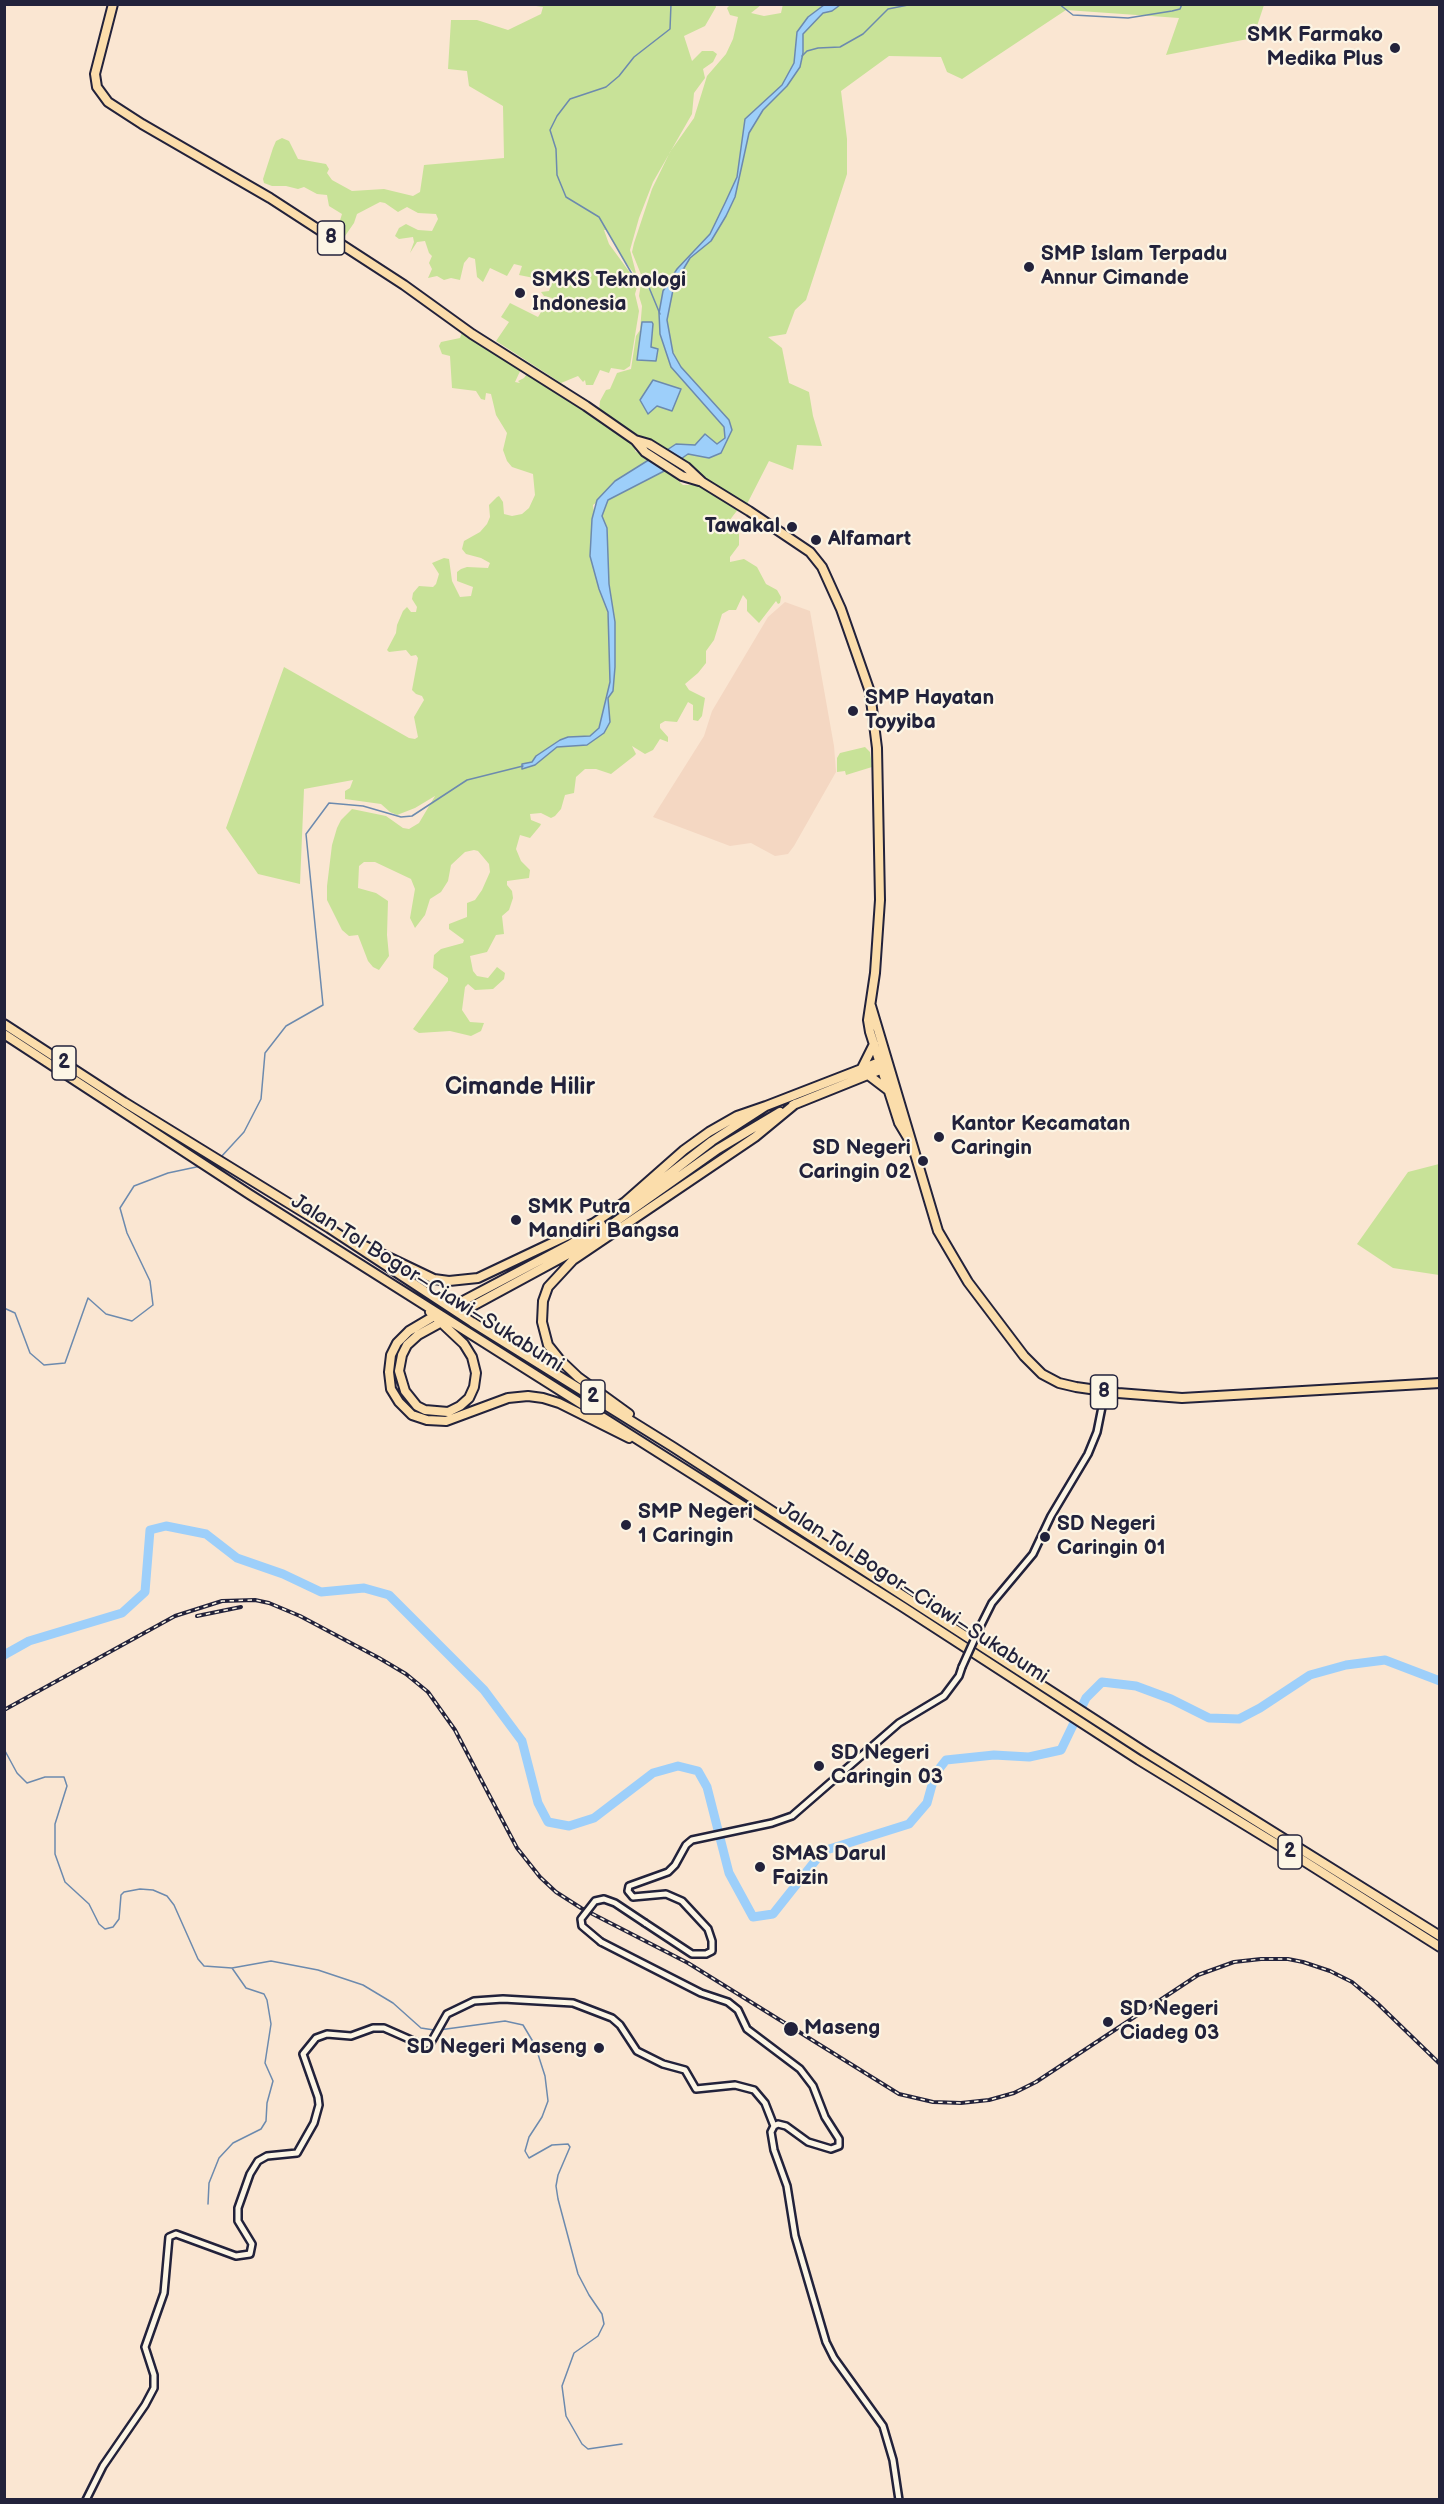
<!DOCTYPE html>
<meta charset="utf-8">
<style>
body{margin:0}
#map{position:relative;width:1444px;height:2504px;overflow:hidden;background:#fae6d2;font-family:"Balsamiq Sans",sans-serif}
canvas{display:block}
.frame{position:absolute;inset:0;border:6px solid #22223b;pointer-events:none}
</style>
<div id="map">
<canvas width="1444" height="2504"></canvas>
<div class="frame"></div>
</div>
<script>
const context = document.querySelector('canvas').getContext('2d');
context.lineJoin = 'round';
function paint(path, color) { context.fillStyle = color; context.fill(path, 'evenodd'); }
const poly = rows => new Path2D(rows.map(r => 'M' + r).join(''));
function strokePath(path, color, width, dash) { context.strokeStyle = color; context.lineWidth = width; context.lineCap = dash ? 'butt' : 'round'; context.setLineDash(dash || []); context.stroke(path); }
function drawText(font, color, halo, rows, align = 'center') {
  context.font = font + ' "Balsamiq Sans",sans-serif'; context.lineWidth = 4.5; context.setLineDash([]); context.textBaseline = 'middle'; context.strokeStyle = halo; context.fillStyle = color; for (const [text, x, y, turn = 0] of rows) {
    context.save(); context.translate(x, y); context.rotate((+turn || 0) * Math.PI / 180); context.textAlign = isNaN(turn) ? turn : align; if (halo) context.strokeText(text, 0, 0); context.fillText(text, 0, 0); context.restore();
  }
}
const built = poly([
 [785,602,810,611,834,746,836,772,794,846,788,854,775,856,751,843,730,846,653,817,704,736,712,711,768,617]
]);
const green = poly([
 [783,4,1264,5,1253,38,1166,55,1179,18,1066,10,962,79,947,72,941,57,889,56,841,91,847,139,847,174,806,300,795,310,786,334,768,337,782,348,789,383,809,392,813,416,822,446,797,445,793,470,769,461,747,504,614,421,637,443,635,451,646,457,658,459,593,505,607,604,611,654,614,668,601,515,603,506,611,496,672,467,684,474,674,477,683,485,703,485,739,508,726,525,739,533,739,545,730,557,730,562,744,559,757,567,766,584,777,590,781,597,780,603,778,604,776,601,759,623,747,611,747,600,743,595,736,610,729,610,722,614,714,640,706,651,706,663,698,673,685,684,689,690,705,698,702,716,698,721,693,720,693,705,688,702,677,722,665,721,660,724,660,728,668,737,668,742,660,739,653,750,645,754,632,746,636,754,634,756,611,774,596,769,585,769,576,777,574,793,565,795,561,809,555,816,551,818,541,813,530,814,531,820,541,824,540,826,530,838,520,835,516,849,521,861,530,870,529,878,507,881,507,885,512,891,513,898,509,910,502,916,504,934,496,935,487,952,470,956,473,971,477,976,488,978,497,967,505,973,504,979,493,989,475,990,468,984,465,987,462,1010,470,1022,484,1023,481,1031,471,1036,450,1031,419,1033,413,1029,448,981,448,978,433,968,434,955,441,949,463,943,464,940,449,929,449,924,467,917,467,903,475,900,482,890,490,872,489,864,478,851,474,850,465,852,451,865,448,881,441,892,430,899,425,915,415,928,410,918,415,889,411,879,375,862,364,862,359,866,358,888,376,893,388,901,387,935,389,956,379,970,373,967,368,961,358,935,349,936,342,930,327,900,327,886,332,845,337,828,341,820,352,809,386,816,403,828,409,829,419,823,435,796,415,808,397,815,390,812,381,804,345,799,345,791,350,788,353,780,304,789,300,884,258,874,226,828,284,667,409,738,415,739,418,737,414,717,424,700,422,696,416,694,412,690,418,658,416,655,411,656,406,650,389,652,387,650,396,633,397,625,403,611,407,607,411,612,416,612,417,607,412,599,413,593,419,586,433,587,436,584,439,574,432,563,444,558,449,559,452,581,460,597,471,596,473,587,457,581,457,572,461,569,467,567,488,568,490,563,481,558,466,554,462,549,464,541,480,532,487,524,490,517,489,505,497,497,499,496,503,502,504,514,512,516,522,514,529,508,535,495,533,474,512,467,507,461,503,450,507,433,496,415,491,394,486,393,485,400,481,399,476,391,452,388,450,356,442,354,439,346,441,342,460,338,463,329,522,367,515,382,520,383,518,381,524,378,529,371,555,389,559,384,565,385,567,389,566,396,574,402,580,397,585,398,585,406,599,411,600,401,606,390,610,389,617,373,631,369,636,336,640,330,642,306,639,296,642,277,632,252,634,243,652,189,670,152,694,118,707,76,726,54,733,39,738,17,730,15,727,8,730,5,761,5,751,13,764,16,781,13],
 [537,5,715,4,716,7,705,26,684,36,692,61,702,51,713,51,717,54,713,62,703,69,705,78,694,93,692,114,653,182,639,218,630,250,637,277,623,259,607,230,604,230,609,244,631,274,639,280,635,294,639,311,630,366,624,370,611,368,609,373,600,370,593,385,586,385,585,380,583,382,578,376,561,383,496,341,509,322,501,317,510,303,538,317,543,309,546,310,548,305,551,306,552,298,544,296,541,292,549,291,552,282,550,274,543,273,539,279,519,275,522,266,514,264,507,276,490,268,483,282,477,277,475,259,469,257,464,263,460,280,451,278,444,280,437,276,428,278,432,269,429,263,432,256,429,253,425,241,417,242,410,253,414,242,413,237,399,239,395,236,399,228,406,224,418,230,432,231,438,219,436,214,418,213,407,207,398,212,385,203,380,202,357,214,354,223,345,236,340,232,338,227,342,214,329,206,327,195,317,194,304,187,298,189,286,186,272,186,264,183,263,179,273,148,276,141,282,138,289,141,298,159,326,164,329,169,327,173,332,180,352,191,384,189,413,196,420,192,424,165,504,158,503,106,469,86,467,71,448,69,451,20,477,20,508,30,541,14,543,7,536,6],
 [865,747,870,752,872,767,846,775,845,771,837,772,837,758,840,753],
 [1439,1164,1439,1275,1393,1268,1357,1244,1408,1172]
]);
const water = poly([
 [824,5,840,5,832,11,823,13,803,34,803,53,800,67,787,86,763,110,749,133,735,197,726,216,711,241,690,258,674,285,667,320,673,353,681,367,729,420,732,430,721,453,709,458,688,454,678,461,664,452,676,444,695,445,705,434,717,444,725,438,724,427,671,367,660,334,659,313,663,291,677,269,710,234,725,203,737,177,745,119,782,85,794,63,797,32,808,17,824,5],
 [642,322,652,322,653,324,651,347,658,349,656,361,637,360,642,322],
 [653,380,681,389,672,411,657,406,648,414,640,400,653,380],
 [655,456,672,467,608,500,602,516,607,528,609,584,615,622,615,667,613,691,608,698,610,722,604,733,587,745,557,747,535,765,522,769,522,764,532,762,536,756,560,740,568,737,590,736,599,728,610,682,608,612,599,589,590,556,592,519,597,500,615,481,655,456]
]);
const stream = poly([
 [1059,4,1073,15,1128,18,1172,11,1180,9,1182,4],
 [802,56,807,51,818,48,840,47,863,34,888,9,913,4],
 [660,314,648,285,632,274,599,217,566,197,557,175,556,149,550,130,557,116,570,99,606,87,619,76,634,57,670,29,671,4],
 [221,1157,244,1132,261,1099,265,1053,286,1026,323,1005,306,834,329,803,363,806,401,817,412,816,467,780,523,766],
 [4,1308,15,1313,30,1353,44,1365,65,1363,88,1298,106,1314,132,1321,153,1305,150,1281,127,1233,120,1208,134,1186,168,1173,201,1166],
 [4,1749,17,1773,27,1783,45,1777,64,1777,67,1786,55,1824,55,1854,65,1882,89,1904,99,1924,105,1929,113,1927,119,1919,121,1895,124,1892,140,1889,153,1890,167,1896,174,1905,198,1959,204,1966,232,1968,271,1961,318,1970,363,1985,393,2003,421,2028,434,2030],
 [439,2030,505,2021,523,2025,535,2045,545,2076,548,2101,542,2117,529,2137,525,2151,529,2158,552,2145,568,2144,570,2147,558,2175,556,2186,558,2199,578,2274,589,2295,602,2314,604,2324,598,2336,574,2353,562,2386,566,2416,582,2444,588,2449,622,2444],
 [208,2204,209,2183,219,2158,233,2143,261,2129,266,2121,267,2103,273,2081,265,2063,271,2024,267,2000,264,1994,246,1988,232,1968]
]);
const river = poly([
 [4,1655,29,1641,122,1613,145,1592,150,1530,166,1526,206,1534,237,1558,283,1574,321,1592,364,1588,389,1595,484,1690,522,1741,538,1803,548,1822,569,1826,594,1818,653,1773,678,1766,698,1771,707,1787,729,1873,753,1917,773,1914,823,1851,909,1824,927,1803,935,1774,946,1760,994,1755,1029,1757,1061,1750,1086,1698,1102,1682,1136,1686,1171,1699,1209,1718,1239,1719,1260,1708,1310,1675,1346,1665,1385,1660,1440,1681]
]);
const highwayTunnel = poly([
 [435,1316,461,1302]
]);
const minor = poly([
 [980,1627,992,1603,1033,1554,1051,1516,1088,1454,1097,1432,1105,1392],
 [645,1923,692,1954,706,1954,712,1951,712,1941,708,1929,682,1901,666,1894,633,1897,628,1891,629,1886,668,1872,675,1865,686,1845,692,1840,772,1823,792,1816,899,1723,944,1696,959,1676,962,1667],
 [601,1942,701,1993,728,2002,738,2010,747,2029,800,2069,813,2086,825,2117,839,2139,839,2146,831,2149,808,2142,786,2126,778,2124,774,2126,771,2132,774,2150,787,2186,795,2236,826,2342,834,2358,883,2426,893,2460,899,2500],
 [86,2500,103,2466,145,2405,154,2388,154,2375,145,2347,164,2293,169,2237,176,2234,236,2256,250,2254,252,2244,238,2221,238,2208,250,2174,258,2161,267,2156,297,2153,314,2123,319,2105,318,2097,303,2054,316,2038,327,2034,351,2036,373,2028,384,2028,418,2043,430,2044,447,2014,474,2001,503,1999,573,2003,612,2018,620,2025,637,2051,663,2064,685,2070,696,2089,735,2085,754,2090,765,2103,774,2126]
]);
const highway = poly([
 [113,4,95,74,97,87,108,102,142,124,270,198,404,285,472,334,586,406,635,440,645,452,682,476,699,481],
 [635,440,649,444,686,467,702,482,749,511,810,552,822,567,841,609,870,692,877,748,880,900,875,973,868,1020,870,1032,899,1123,911,1143],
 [871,1006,938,1231,968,1282,1024,1356,1042,1374,1059,1383,1076,1387,1118,1393,1182,1398,1440,1383],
 [4,1024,124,1102,329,1228,472,1322,673,1447,1145,1752,1440,1936],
 [4,1034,249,1194,903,1607,1139,1760,1296,1856,1440,1947],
 [862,1068,874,1044],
 [867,1074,888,1090],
 [793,1105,885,1068],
 [624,1209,712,1141,766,1106,882,1061],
 [365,1246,434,1279,449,1281,478,1278,594,1223,625,1202,684,1150,709,1132,737,1116,766,1106],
 [461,1302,571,1244,601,1224],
 [469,1308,574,1251,718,1149,780,1112],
 [430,1312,464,1344,472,1357,476,1373,474,1387,469,1398,460,1406,448,1412,425,1410,417,1406,405,1391,399,1371,402,1355,407,1345,418,1335,438,1324],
 [431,1318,409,1331,397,1343,391,1355,389,1372,391,1389,399,1402,412,1415,427,1420,446,1421,508,1398,528,1396,543,1398,559,1403,629,1438],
 [629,1414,578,1377,560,1360,548,1345,542,1322,543,1301,548,1287,573,1260,755,1137,795,1104]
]);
const rail = poly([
 [197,1616,241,1607],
 [4,1710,175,1616,222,1601,255,1600,269,1603,300,1616,379,1658,406,1674,428,1692,455,1730,517,1848,540,1877,556,1892,581,1908,688,1963,899,2094,933,2102,961,2103,989,2100,1014,2093,1036,2082,1198,1975,1234,1962,1261,1959,1288,1959,1303,1962,1330,1971,1352,1982,1376,2002,1440,2064]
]);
const minorBridge = poly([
 [962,1667,980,1627],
 [601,1942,582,1926,581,1919,595,1901,604,1899,615,1903,645,1923]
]);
const markers = [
 [1395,48,6,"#22223b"],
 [1029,267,6,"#22223b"],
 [520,293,6,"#22223b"],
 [792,527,6,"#22223b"],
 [816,540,6,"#22223b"],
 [853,711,6,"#22223b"],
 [939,1137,6,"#22223b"],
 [923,1161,6,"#22223b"],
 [516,1220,6,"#22223b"],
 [626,1525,6,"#22223b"],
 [1045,1537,6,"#22223b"],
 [819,1766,6,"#22223b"],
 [760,1867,6,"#22223b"],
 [1108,2022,6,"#22223b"],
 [791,2029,8,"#22223b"],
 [599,2048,6,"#22223b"]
];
const shields = [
 [331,238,27],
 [64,1063,24],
 [1104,1392,27],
 [593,1397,24],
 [1290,1852,24]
];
const shieldNames = [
 ["8",331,238],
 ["2",64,1063],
 ["8",1104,1392],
 ["2",593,1397],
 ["2",1290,1852]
];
const poiNames = [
 ["SMK Farmako",1383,36,"right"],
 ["Medika Plus",1383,60,"right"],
 ["SMP Islam Terpadu",1041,255],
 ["Annur Cimande",1041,279],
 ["SMKS Teknologi",532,281],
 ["Indonesia",532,305],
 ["Tawakal",780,527,"right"],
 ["Alfamart",828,540],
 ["SMP Hayatan",865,699],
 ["Toyyiba",865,723],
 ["Kantor Kecamatan",951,1125],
 ["Caringin",951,1149],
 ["SD Negeri",911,1149,"right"],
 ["Caringin 02",911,1173,"right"],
 ["SMK Putra",528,1208],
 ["Mandiri Bangsa",528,1232],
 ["SMP Negeri",638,1513],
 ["1 Caringin",638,1537],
 ["SD Negeri",1057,1525],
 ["Caringin 01",1057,1549],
 ["SD Negeri",831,1754],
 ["Caringin 03",831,1778],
 ["SMAS Darul",772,1855],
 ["Faizin",772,1879],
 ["SD Negeri",1120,2010],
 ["Ciadeg 03",1120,2034],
 ["Maseng",804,2029],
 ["SD Negeri Maseng",587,2048,"right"]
];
const streetNames = [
 ["Jalan Tol Bogor–Ciawi–Sukabumi",427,1284,32],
 ["Jalan Tol Bogor–Ciawi–Sukabumi",913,1593,33]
];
const quarterNames = [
 ["Cimande Hilir",520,1088]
];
paint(built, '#f4d7c2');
paint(green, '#c8e298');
paint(water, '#9dcffa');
strokePath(water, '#6c8aae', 1.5);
strokePath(stream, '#6c8aae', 1.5);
strokePath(river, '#9dcffa', 9);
strokePath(highwayTunnel, '#cfbfb4', 8, [8, 4]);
strokePath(minor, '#22223b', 10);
strokePath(highway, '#22223b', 12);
strokePath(minor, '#fcf5e5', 5);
strokePath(highway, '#fbddab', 8);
strokePath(rail, '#22223b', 4);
strokePath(rail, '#fcf5e5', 1.5, [4.5]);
strokePath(minorBridge, '#22223b', 10, []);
strokePath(minorBridge, '#fcf5e5', 5);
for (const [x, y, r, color] of markers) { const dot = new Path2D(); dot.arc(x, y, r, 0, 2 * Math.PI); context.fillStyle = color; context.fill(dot); strokePath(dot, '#fcf5e5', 2); }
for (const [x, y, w] of shields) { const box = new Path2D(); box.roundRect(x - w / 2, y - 17, w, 34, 4.5); context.fillStyle = '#fcf5e5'; context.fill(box); strokePath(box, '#22223b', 1.5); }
drawText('bold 20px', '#22223b', null, shieldNames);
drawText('bold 21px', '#22223b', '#fcf5e5', poiNames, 'left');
drawText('21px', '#22223b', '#fcf5e5', streetNames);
drawText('bold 24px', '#22223b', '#fcf5e5', quarterNames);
</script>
